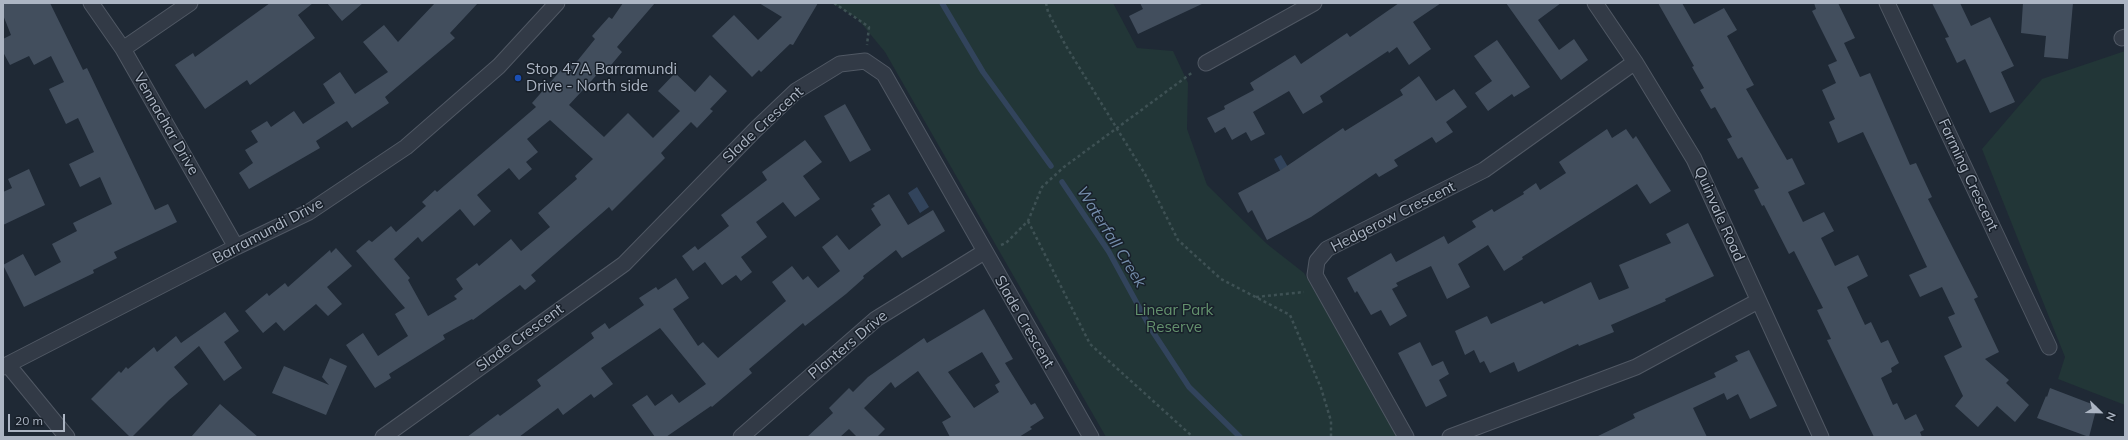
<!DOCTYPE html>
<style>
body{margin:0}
#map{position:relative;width:2128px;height:440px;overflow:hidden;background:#1f2935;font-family:Mulish,sans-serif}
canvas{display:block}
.frame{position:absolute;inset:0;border:4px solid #acb5c3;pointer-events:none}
.north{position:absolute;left:2080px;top:392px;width:40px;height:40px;-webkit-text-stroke:3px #18202a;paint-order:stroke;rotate:113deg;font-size:11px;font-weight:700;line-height:16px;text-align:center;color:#acb5c3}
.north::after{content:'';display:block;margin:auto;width:14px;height:18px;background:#acb5c3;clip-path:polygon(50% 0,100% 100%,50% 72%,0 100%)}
.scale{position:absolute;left:8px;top:414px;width:57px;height:18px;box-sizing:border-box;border:2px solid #acb5c3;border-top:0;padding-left:5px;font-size:12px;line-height:14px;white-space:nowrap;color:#acb5c3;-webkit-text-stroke:3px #18202a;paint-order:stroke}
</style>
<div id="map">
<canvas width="2128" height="440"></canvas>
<div class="frame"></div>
<div class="north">N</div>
<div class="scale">20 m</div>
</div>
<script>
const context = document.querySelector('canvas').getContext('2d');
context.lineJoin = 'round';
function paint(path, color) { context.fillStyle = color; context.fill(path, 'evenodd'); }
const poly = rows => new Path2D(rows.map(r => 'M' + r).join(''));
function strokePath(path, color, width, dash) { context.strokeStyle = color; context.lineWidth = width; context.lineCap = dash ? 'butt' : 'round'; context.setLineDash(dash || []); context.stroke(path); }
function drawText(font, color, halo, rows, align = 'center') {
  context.font = font + ' Mulish,sans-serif'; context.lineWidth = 3; context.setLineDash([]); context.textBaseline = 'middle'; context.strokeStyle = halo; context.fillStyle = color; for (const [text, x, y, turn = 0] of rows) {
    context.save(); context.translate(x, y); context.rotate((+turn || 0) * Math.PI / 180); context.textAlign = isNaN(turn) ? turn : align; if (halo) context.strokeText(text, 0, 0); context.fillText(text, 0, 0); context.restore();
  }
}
const green = poly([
 [832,3,1113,3,1137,48,1173,51,1188,83,1187,129,1207,185,1267,244,1304,273,1399,437,1106,437,885,52,857,18],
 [2125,51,2125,405,2058,379,2065,357,1982,149,2042,79]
]);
const water = poly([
 [1281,155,1292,174,1284,178,1274,159],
 [917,187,929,207,920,213,908,193]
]);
const stream = poly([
 [942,3,983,72,1051,166],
 [1062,182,1109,252,1151,329,1189,387,1240,437]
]);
const building = poly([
 [3,3,50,3,83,70,87,68,155,210,168,204,177,222,114,252,117,258,93,270,94,273,24,307,3,265,23,254,35,276,61,262,52,244,77,231,73,223,112,204,100,177,80,187,69,164,94,152,78,118,66,124,49,89,64,82,51,56,34,65,29,56,10,65,3,52,3,39,11,35,3,15],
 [270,3,313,3,298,15,315,38,250,85,247,80,205,109,175,65,193,53,195,57],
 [327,3,363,3,342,21],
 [435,3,478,3,450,33,455,38,385,97,389,103,352,128,347,121,316,141,320,148,249,189,239,173,253,163,245,150,258,142,251,131,267,121,271,127,294,111,303,124,335,103,323,84,340,72,355,94,388,72,363,42,384,25,398,42],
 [623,3,655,3,617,47,622,52,607,70,604,67,569,105,604,137,628,113,653,138,680,111,658,91,675,73,695,92,710,75,727,91,710,109,713,111,697,128,691,122,661,153,665,158,612,211,609,207,531,275,536,281,525,290,520,285,473,320,472,319,443,335,445,339,389,374,391,378,375,388,346,345,363,333,378,356,408,336,395,314,405,308,356,251,369,240,372,242,391,226,396,232,426,206,422,202,435,190,437,192,536,107,532,103,569,61,574,65,595,39,592,36,609,17,612,19],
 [550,120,593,159,575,176,577,179,538,213,550,227,521,251,511,239,479,266,477,263,456,279,463,289,454,296,457,299,428,316,408,280,410,278,394,259,418,237,422,242,460,209,474,226,491,211,477,195,509,168,519,180,532,169,526,162,538,152,527,139],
 [759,3,818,3,793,45,790,44,761,72,759,70,752,77,712,36,734,15,758,40,782,17],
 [1140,3,1204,3,1138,34,1129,16,1143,9],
 [1399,3,1441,3,1413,22,1431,49,1409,65,1397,47,1389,53,1388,51,1320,96,1323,102,1303,114,1289,91,1253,112,1265,134,1251,141,1246,132,1232,140,1225,127,1215,133,1207,118,1225,109,1224,106,1254,90,1250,83,1295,55,1301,64,1347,33,1350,37],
 [1506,3,1561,3,1538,20,1559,50,1574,39,1588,60,1561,80],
 [1658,3,1682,3,1694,24,1724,8,1737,30,1727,36,1754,85,1746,89,1787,160,1792,158,1805,184,1788,192,1803,222,1824,212,1834,231,1821,238,1835,266,1858,255,1868,276,1847,287,1865,325,1871,322,1881,343,1888,340,1899,363,1891,368,1892,372,1881,378,1893,405,1897,403,1905,420,1916,414,1924,430,1920,432,1922,437,1874,437,1827,340,1831,339,1817,310,1823,308,1794,251,1789,254,1764,205,1762,206,1754,190,1759,188,1742,157,1738,159,1727,139,1732,137,1715,107,1711,109,1700,90,1704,88,1692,67,1694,66],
 [1814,3,1838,3,1855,38,1844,43,1860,77,1870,73,1910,165,1916,163,1932,197,1928,199,1978,297,1974,299,1999,352,1985,359,2009,380,2006,383,2029,405,2015,422,1997,406,1978,427,1955,406,1963,396,1944,356,1962,347,1948,317,1955,314,1942,287,1920,297,1909,275,1927,267,1863,132,1838,143,1829,122,1835,119,1822,90,1836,83,1828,65,1837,61,1812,11,1816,9],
 [1932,3,1960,3,1971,26,1990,17,2014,66,2001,72,2015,102,1990,113,1965,59,1957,63,1945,38,1949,37],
 [2023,3,2073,3,2068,59,2044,57,2046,36,2021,33],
 [1497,40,1530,87,1514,97,1512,94,1488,111,1475,93,1492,81,1474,56],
 [1419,76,1436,101,1454,89,1467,107,1446,122,1453,132,1436,143,1432,137,1394,160,1398,166,1379,177,1376,173,1311,217,1267,240,1252,210,1248,213,1238,193,1281,170,1343,128,1345,131,1403,95,1400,90],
 [845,104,871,150,850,162,824,116],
 [1607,129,1612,138,1626,129,1633,139,1636,136,1671,191,1650,204,1637,184,1522,257,1523,259,1504,271,1488,245,1458,264,1470,287,1447,299,1431,266,1396,283,1398,286,1392,289,1407,316,1390,326,1381,310,1371,315,1357,291,1355,293,1347,278,1391,253,1396,262,1444,236,1448,244,1476,227,1472,221,1492,209,1494,212,1524,194,1523,192,1536,183,1540,190,1566,173,1559,162],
 [805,140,822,162,803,176,820,199,795,217,783,202,756,222,767,237,741,257,752,272,741,281,736,275,722,285,705,262,693,271,682,256,695,246,698,250,729,226,721,215,767,180,762,172],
 [29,169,45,205,3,225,3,192,12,188,8,179],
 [889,194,908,225,933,210,945,231,902,258,896,250,863,276,864,278,846,294,805,326,803,323,749,369,752,373,712,407,711,406,666,437,655,437,632,405,647,395,655,406,672,394,679,403,706,384,660,328,601,368,613,384,594,398,591,394,563,415,558,408,519,437,467,437,498,414,500,416,541,386,537,380,594,338,591,333,605,323,609,329,644,305,639,298,656,287,658,290,676,278,689,298,673,309,698,346,703,342,718,358,786,301,772,282,792,266,803,280,808,276,818,288,840,271,822,247,837,235,849,250,881,225,871,209,875,206,873,204],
 [1688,223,1714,276,1665,299,1666,301,1611,325,1614,332,1579,346,1578,344,1518,372,1514,362,1490,373,1484,361,1480,363,1474,350,1465,355,1455,331,1487,316,1491,324,1542,301,1544,304,1591,282,1599,300,1629,288,1619,265,1671,243,1666,234],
 [336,248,352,266,327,287,342,304,328,316,316,304,284,331,276,322,263,333,245,311,267,293,269,296,285,283,288,287,330,250,331,253],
 [984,309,1013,359,1005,363,1031,405,1035,403,1044,418,1030,427,1032,429,1019,437,950,437,942,422,951,417,918,371,895,388,891,382,864,408,885,429,877,437,857,437,849,429,840,437,807,437,833,413,829,408,849,388,853,392,868,377,924,338,927,343],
 [982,352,1000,382,995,385,999,392,974,408,948,372],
 [225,312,239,331,224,342,242,368,224,381,199,346,174,367,188,384,169,400,132,437,130,437,91,399,119,371,121,373,126,367,128,369,154,347,157,352,176,336,181,343],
 [1420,342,1432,366,1443,361,1449,374,1439,380,1447,396,1426,407,1398,353],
 [1749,350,1777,406,1750,419,1738,394,1727,400,1724,393,1693,408,1707,437,1596,437,1635,418,1633,414,1716,377,1714,373,1738,361,1735,356],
 [330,358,347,366,326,415,272,393,284,366,329,385,322,377],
 [2050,388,2097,406,2089,437,2037,418,2046,396,2047,397],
 [220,404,258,437,191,437]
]);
const path = poly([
 [834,3,869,27,867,45],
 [1046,3,1048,12,1066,46,1145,174,1178,240,1221,279,1290,315,1321,388,1331,421,1331,437],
 [1028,221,1090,344,1193,437],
 [1001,245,1006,243,1028,221,1042,187,1064,167,1193,72],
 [1256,297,1304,292]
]);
const minor = poly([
 [91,3,123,49,236,247],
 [1595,3,1635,62,1694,159,1821,437],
 [1887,3,2049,347],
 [2122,38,2125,37],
 [123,49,190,3],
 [1206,63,1314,3],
 [8,365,67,437],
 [3,367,236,247,309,212,406,147,499,66,557,3],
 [383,437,624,264,756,129,796,91,840,64,865,61,884,74,1091,437],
 [741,437,876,319,984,252],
 [1406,437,1315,275,1317,261,1327,249,1484,170,1635,62],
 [1450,437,1636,367,1758,301]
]);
const markers = [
 [518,78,4,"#1a4fb4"]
];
const poiNames = [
 ["Stop 47A Barramundi",526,69],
 ["Drive - North side",526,86]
];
const streetNames = [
 ["Vennachar Drive",166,124,60],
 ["Slade Crescent",763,125,-43],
 ["Farming Crescent",1968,175,65],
 ["Quinvale Road",1719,214,66],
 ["Hedgerow Crescent",1393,217,-27],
 ["Barramundi Drive",268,231,-28],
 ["Slade Crescent",1024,322,60],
 ["Slade Crescent",520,338,-36],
 ["Planters Drive",848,345,-40]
];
const parkNames = [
 ["Linear Park",1174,310],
 ["Reserve",1174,327]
];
const waterNames = [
 ["Waterfall Creek",1111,237,58]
];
paint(green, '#223637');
paint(water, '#32445c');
strokePath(stream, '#32445c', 5.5);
paint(building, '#424e5d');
strokePath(minor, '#505864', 17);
strokePath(path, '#3e5154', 2.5, [3, 3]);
strokePath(minor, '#323a46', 15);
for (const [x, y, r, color] of markers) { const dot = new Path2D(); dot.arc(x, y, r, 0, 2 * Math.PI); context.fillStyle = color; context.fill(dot); strokePath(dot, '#18202a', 1.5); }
drawText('15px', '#acb5c3', '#18202a', poiNames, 'left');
drawText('15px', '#acb5c3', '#18202a', streetNames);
drawText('15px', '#64926e', '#18202a', parkNames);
drawText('italic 16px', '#748dab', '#18202a', waterNames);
</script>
